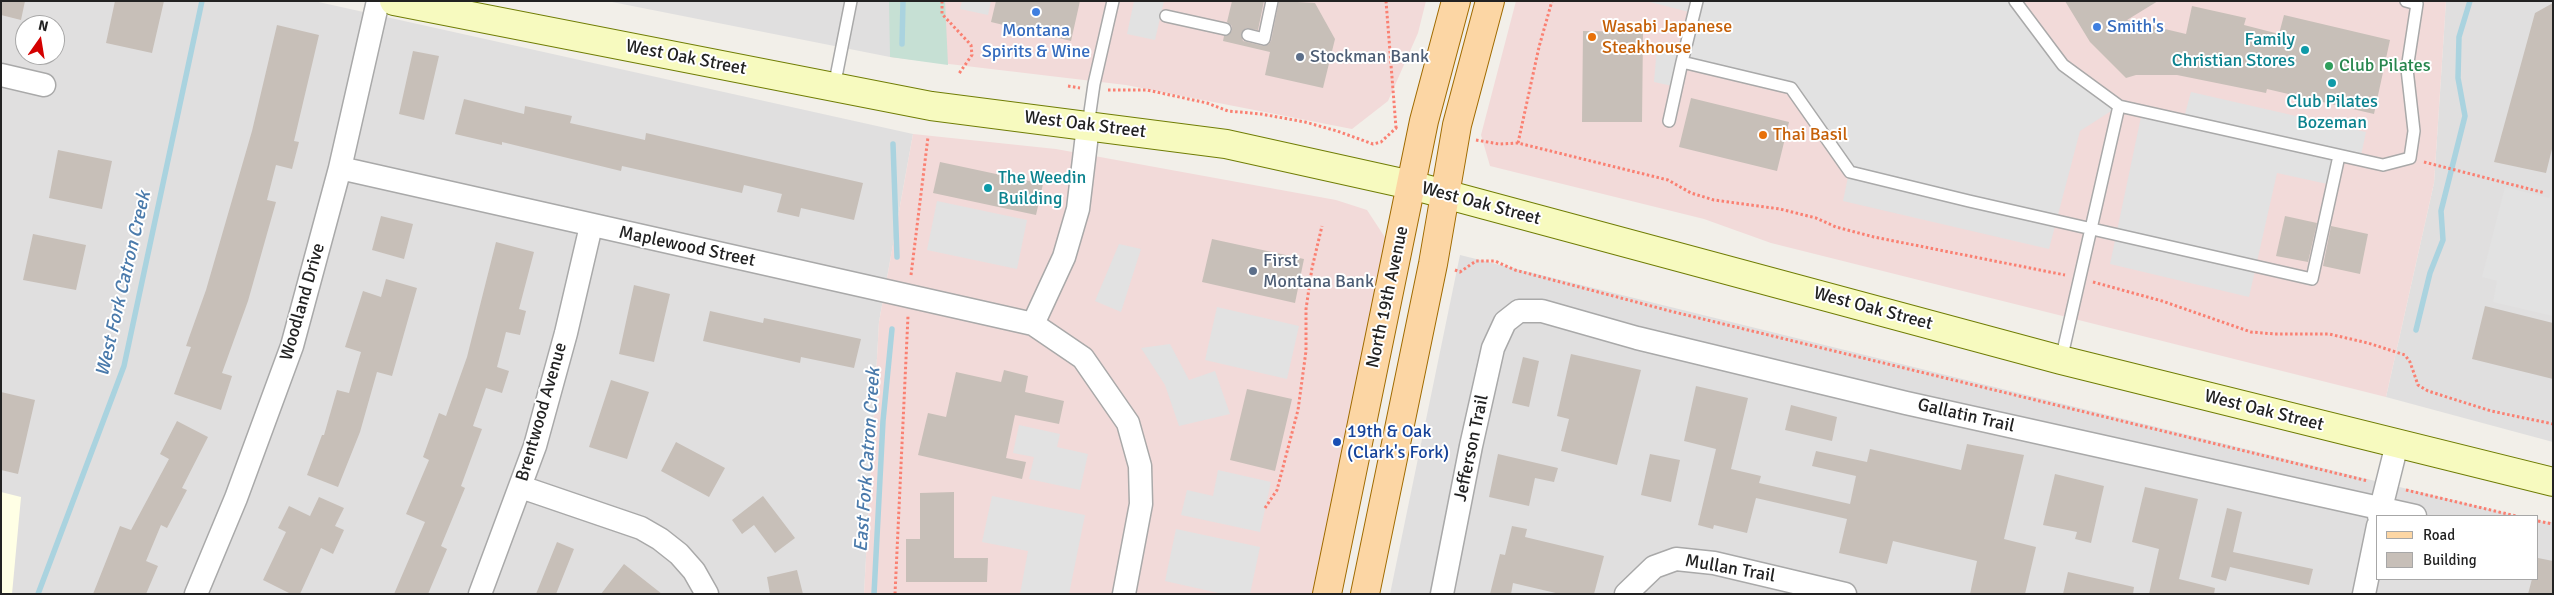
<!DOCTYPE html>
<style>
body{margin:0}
#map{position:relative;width:2554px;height:595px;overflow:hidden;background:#f2efe9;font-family:Signika,sans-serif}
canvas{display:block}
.frame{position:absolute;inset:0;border:2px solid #222;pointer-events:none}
.legend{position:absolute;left:2376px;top:515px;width:162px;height:65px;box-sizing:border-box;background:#fff;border:1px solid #a7a7a7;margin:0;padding:6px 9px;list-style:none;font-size:15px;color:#222}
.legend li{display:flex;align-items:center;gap:10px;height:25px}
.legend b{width:25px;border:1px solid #a7a7a7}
.north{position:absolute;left:15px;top:15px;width:50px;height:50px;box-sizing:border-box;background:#fff;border:1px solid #a7a7a7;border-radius:50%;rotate:13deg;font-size:14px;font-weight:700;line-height:20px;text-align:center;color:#222}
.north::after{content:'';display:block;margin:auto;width:18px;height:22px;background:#d40000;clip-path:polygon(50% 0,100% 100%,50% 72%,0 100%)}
</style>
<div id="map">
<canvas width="2554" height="595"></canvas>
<div class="frame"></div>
<ul class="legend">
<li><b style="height:6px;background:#fcd6a4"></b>Road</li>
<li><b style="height:14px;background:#c7bfb8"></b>Building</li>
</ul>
<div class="north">N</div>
</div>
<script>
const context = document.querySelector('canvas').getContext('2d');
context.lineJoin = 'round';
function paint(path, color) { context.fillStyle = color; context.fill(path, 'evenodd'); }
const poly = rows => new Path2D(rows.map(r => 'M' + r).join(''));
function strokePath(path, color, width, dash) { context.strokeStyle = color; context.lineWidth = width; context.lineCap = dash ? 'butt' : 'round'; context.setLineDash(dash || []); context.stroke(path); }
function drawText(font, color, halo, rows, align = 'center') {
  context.font = font + ' Signika,sans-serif'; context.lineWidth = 4; context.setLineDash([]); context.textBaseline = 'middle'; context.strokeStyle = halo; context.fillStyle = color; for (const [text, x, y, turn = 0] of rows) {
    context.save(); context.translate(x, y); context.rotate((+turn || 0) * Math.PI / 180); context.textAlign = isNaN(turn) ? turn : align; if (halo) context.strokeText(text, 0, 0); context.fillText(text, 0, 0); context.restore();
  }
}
const residential = poly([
 [1,1,314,1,913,134,879,322,864,594,1,594],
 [25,25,55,25,55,55,25,55],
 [607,1,892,1,890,57],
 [2446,1,2553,1,2553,442,2386,397,2434,183],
 [1460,255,2517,516,2378,516,2378,579,2538,579,2538,521,2553,522,2553,594,1390,594]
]);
const commercial = poly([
 [892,1,1426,1,1418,33,1388,101,1352,129,1126,85,890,57],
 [1516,1,2446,1,2434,183,2386,397,1771,243,1704,219,1490,166,1481,135],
 [913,134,1056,149,1336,200,1367,210,1388,242,1317,594,864,594,879,322]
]);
const education = poly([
 [1,492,21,497,12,594,1,594]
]);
const wetland = poly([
 [889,1,945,1,948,65,890,57]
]);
const parking = poly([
 [962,1,991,1,988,15,960,9],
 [1134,1,1164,1,1155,40,1127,34],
 [1646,1,2015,1,2063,65,2119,106,2080,131,2049,249,1843,201,1849,172,1791,88,1683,62,1677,87,1654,82,1657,46,1686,48,1693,13],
 [2191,92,2366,132,2360,160,2339,156,2332,185,2277,173,2249,297,2110,264,2142,112,2183,121],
 [2553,183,2553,316,2493,302,2497,281,2482,277,2505,187,2549,198],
 [937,201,1027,220,1017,269,927,250],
 [1119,244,1141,249,1121,312,1095,301],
 [1217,307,1299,326,1287,379,1205,360],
 [1170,344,1189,380,1215,371,1230,414,1179,426,1165,385,1141,348],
 [1019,425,1060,434,1057,447,1088,454,1080,490,1029,479,1034,457,1013,453],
 [1218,470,1271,482,1260,532,1181,515,1187,490,1213,496],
 [992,496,1085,515,1069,594,1020,594,1028,551,982,542],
 [1176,529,1260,547,1250,594,1223,594,1165,581]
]);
const stream = poly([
 [902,44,903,1],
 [893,144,897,257],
 [2416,330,2430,273,2443,240,2441,211,2465,116,2458,78,2459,37,2470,1],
 [38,594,124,366,202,1],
 [874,594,883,421,892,329]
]);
const building = poly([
 [1,1,25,1,21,20,1,15],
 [115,1,164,1,152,53,106,43],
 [996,1,1080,1,1071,41,991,22],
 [1232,1,1264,1,1258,30,1246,28,1241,34,1243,41,1263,46,1269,44,1271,41,1279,1,1315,3,1335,39,1323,88,1265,75,1270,52,1223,41,1224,36,1232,31,1232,26,1227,22],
 [2065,1,2158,1,2127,20,2186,34,2192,6,2246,18,2244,25,2279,34,2284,15,2390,40,2374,114,2267,89,2266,93,2177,75,2136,75,2126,78,2090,42],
 [2553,3,2553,145,2546,173,2494,162,2535,13],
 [277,25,319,35,294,141,299,142,292,169,276,165,267,200,276,202,248,301,222,373,232,376,221,410,174,394,191,347,186,346,206,290,252,131],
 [1583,31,1643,32,1642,122,1582,122],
 [413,51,439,56,424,120,399,114],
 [1691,98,1789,122,1777,171,1679,147],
 [464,99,524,114,525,106,572,116,570,123,645,140,646,133,863,183,854,220,801,208,799,217,777,212,782,194,744,185,742,193,622,166,621,171,502,142,502,145,455,134],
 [58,150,112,161,102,209,49,198],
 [940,162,1043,184,1036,215,933,193],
 [381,216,413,224,404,259,372,250],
 [2285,216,2317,223,2308,262,2276,256],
 [2331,226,2368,234,2360,274,2323,266],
 [33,234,86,245,76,290,23,280],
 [1212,239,1304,259,1295,303,1202,282],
 [496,242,534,252,519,309,526,311,520,335,506,332,497,367,509,371,502,393,486,388,473,426,482,429,461,486,465,488,441,546,447,549,428,594,394,594,425,522,406,514,429,460,423,457,439,413,446,416,467,357],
 [386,279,417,288,392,376,377,372,360,432,338,487,307,475,322,435,324,435,337,390,349,393,361,352,345,347,363,291,381,297],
 [634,285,670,294,654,362,619,354],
 [2485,306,2553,323,2553,379,2472,359],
 [710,311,763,323,764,318,861,339,854,368,801,357,800,363,703,341],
 [1571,354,1641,370,1617,465,1561,451,1569,419,1557,416],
 [1523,357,1539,361,1529,407,1512,403],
 [1004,370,1028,376,1025,392,1064,401,1059,424,1015,415,1006,458,1026,462,1022,479,918,455,928,413,946,417,956,372,1001,382],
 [611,380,649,392,627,459,589,447],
 [1696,386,1748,398,1731,469,1761,476,1759,483,1850,504,1856,476,1812,466,1816,451,1867,462,1870,449,1961,470,1967,444,2024,455,2004,539,2036,547,2025,594,1970,594,1977,561,1893,541,1887,564,1839,553,1847,519,1756,498,1747,533,1714,525,1713,529,1698,525,1716,449,1684,441],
 [1247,389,1292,399,1275,471,1230,460],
 [1,392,35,400,18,474,1,470],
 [1791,405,1837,417,1832,441,1785,430],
 [177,421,208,437,182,488,187,490,167,528,161,525,146,561,158,566,146,594,93,594,120,526,131,530,169,459,160,454],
 [676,442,725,468,709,497,661,471],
 [1498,454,1558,468,1554,482,1535,478,1529,506,1489,497],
 [1650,454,1680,460,1671,502,1641,495],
 [2055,474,2104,486,2091,543,2075,539,2077,532,2043,525],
 [2145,487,2198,499,2179,579,2215,588,2214,594,2149,594,2159,549,2132,542],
 [954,492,954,558,988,558,987,582,906,582,906,539,920,539,920,493],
 [763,496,795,538,775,553,754,525,742,534,732,520],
 [319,497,344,508,335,526,344,530,333,554,321,548,300,594,291,594,263,580,286,532,278,528,289,506,310,516],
 [2227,508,2242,512,2233,552,2313,569,2309,585,2230,567,2226,581,2211,577],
 [1512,526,1527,529,1525,537,1604,556,1594,594,1560,594,1513,583,1511,594,1490,594,1500,554,1505,555],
 [557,542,574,549,556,594,536,594],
 [2538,558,2553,561,2553,594,2528,594,2532,579,2538,579],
 [624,564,662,594,601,594],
 [797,570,803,594,770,594,767,577],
 [2068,572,2134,587,2133,594,2063,594]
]);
const path = poly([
 [942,1,942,14,971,45,972,55,958,75],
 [1386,1,1396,128],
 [1068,86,1080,88],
 [1108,90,1147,90,1207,103,1228,111,1261,114,1305,122,1337,131,1373,144,1381,142,1396,128,1398,129],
 [1476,140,1499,144,1518,143,1668,180,1691,193,1714,200,1780,209,1816,218,1836,227,1874,237,2065,275],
 [1518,143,1539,47,1552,1],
 [2424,162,2545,193],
 [1455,270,1460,272,1476,261,1495,261,1515,270,1670,311,2368,481],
 [911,275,928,137],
 [2093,282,2162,301,2251,332,2275,334,2329,334,2368,343,2405,355,2410,362,2418,385,2428,391,2491,411,2553,424],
 [2406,490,2516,516],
 [1265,508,1277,490,1298,410,1306,351,1306,309,1312,268,1322,226],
 [2538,521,2553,524],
 [895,594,908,316]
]);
const lane = poly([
 [1697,1,1682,62,1791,88,1850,172,1969,201,2312,279,2339,156],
 [2015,1,2063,65,2119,106,2383,165,2410,158,2414,131,2407,69,2417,4,2406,1],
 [1166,16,1225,29],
 [1248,35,1264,39,1272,1],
 [834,87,851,1],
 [1669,121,1682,62],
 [1088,126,1094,84,1113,1],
 [2061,360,2119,106]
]);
const street = poly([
 [1,75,44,85],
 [1088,126,1078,209,1064,257,1033,324,1083,358,1128,423,1140,466,1141,504,1124,594],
 [340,168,1033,324],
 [521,487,641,528,660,539,679,554,694,571,707,594],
 [2379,516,2397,444],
 [196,594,236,498,292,346,340,168,378,1],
 [480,594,535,446,566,333,591,226],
 [1442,594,1471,446,1493,348,1505,322,1519,311,1542,311,1637,338,1906,403,2415,516],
 [1626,594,1654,567,1676,559,1714,563,1845,594],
 [2364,594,2378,526]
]);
const secondary = poly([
 [394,1,931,106,1226,144,1411,185,2061,360,2553,482]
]);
const primary = poly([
 [1327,594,1424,121,1456,1],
 [1365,594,1433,264,1457,125,1490,1]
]);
const markers = [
 [1036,12,5,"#3f7fe0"],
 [2097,27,5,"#3f7fe0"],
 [1592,37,5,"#e8710a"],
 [2305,50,5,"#0f9aa8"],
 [1300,57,5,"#5c6f8a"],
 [2329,66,5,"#2e9e5b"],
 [2332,83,5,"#0f9aa8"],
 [1763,135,5,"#e8710a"],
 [988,188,5,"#0f9aa8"],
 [1253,271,5,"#5c6f8a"],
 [1337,442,5,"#1a4fb4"]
];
const foodNames = [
 ["Wasabi Japanese",1602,27],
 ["Steakhouse",1602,48],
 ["Thai Basil",1773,135]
];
const shopNames = [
 ["Smith's",2107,27],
 ["Montana",1036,31,"center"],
 ["Spirits & Wine",1036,52,"center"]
];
const cultureNames = [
 ["Family",2295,40],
 ["Christian Stores",2295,61],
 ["Club Pilates",2332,102,"center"],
 ["Bozeman",2332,123,"center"],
 ["The Weedin",998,178,"left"],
 ["Building",998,199,"left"]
];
const serviceNames = [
 ["Stockman Bank",1310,57],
 ["First",1263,261],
 ["Montana Bank",1263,282]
];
const streetNames = [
 ["West Oak Street",686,58,11],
 ["West Oak Street",1085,125,7],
 ["West Oak Street",1481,204,15],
 ["Maplewood Street",687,247,12],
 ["North 19th Avenue",1388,297,-78],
 ["Woodland Drive",303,302,-74],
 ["West Oak Street",1873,309,15],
 ["West Oak Street",2264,411,14],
 ["Brentwood Avenue",542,412,-74],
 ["Gallatin Trail",1966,416,13],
 ["Jefferson Trail",1472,448,-78],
 ["Mullan Trail",1730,569,10]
];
const leisureNames = [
 ["Club Pilates",2339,66]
];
const transitNames = [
 ["19th & Oak",1347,432],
 ["(Clark's Fork)",1347,453]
];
const waterNames = [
 ["West Fork Catron Creek",124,284,-77],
 ["East Fork Catron Creek",868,460,-86]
];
paint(residential, '#e0dfdf');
paint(commercial, '#f2dad9');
paint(education, '#ffffe5');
paint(wetland, '#c6e0d4');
paint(parking, '#e2e2e2');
strokePath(stream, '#aad3df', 5.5);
paint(building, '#c7bfb8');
strokePath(lane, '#a9a9a9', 14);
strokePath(street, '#a9a9a9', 25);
strokePath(secondary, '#707d05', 30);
strokePath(primary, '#a06b00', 30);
strokePath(path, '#fa8072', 3, [2.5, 2.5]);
strokePath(lane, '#fff', 11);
strokePath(street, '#fff', 22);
strokePath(secondary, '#f7fabf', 28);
strokePath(primary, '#fcd6a4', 28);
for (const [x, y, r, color] of markers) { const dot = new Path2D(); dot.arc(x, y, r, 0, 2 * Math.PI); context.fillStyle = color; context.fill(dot); strokePath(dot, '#fff', 2); }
drawText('18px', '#c56008', '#fff', foodNames, 'left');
drawText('18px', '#366cbe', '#fff', shopNames, 'left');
drawText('18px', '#0d838f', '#fff', cultureNames, 'right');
drawText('18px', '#4e5e75', '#fff', serviceNames, 'left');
drawText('18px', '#222', '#fff', streetNames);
drawText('18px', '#27864d', '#fff', leisureNames, 'left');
drawText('18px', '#164399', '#fff', transitNames, 'left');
drawText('italic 19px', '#4a7aab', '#fff', waterNames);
</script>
